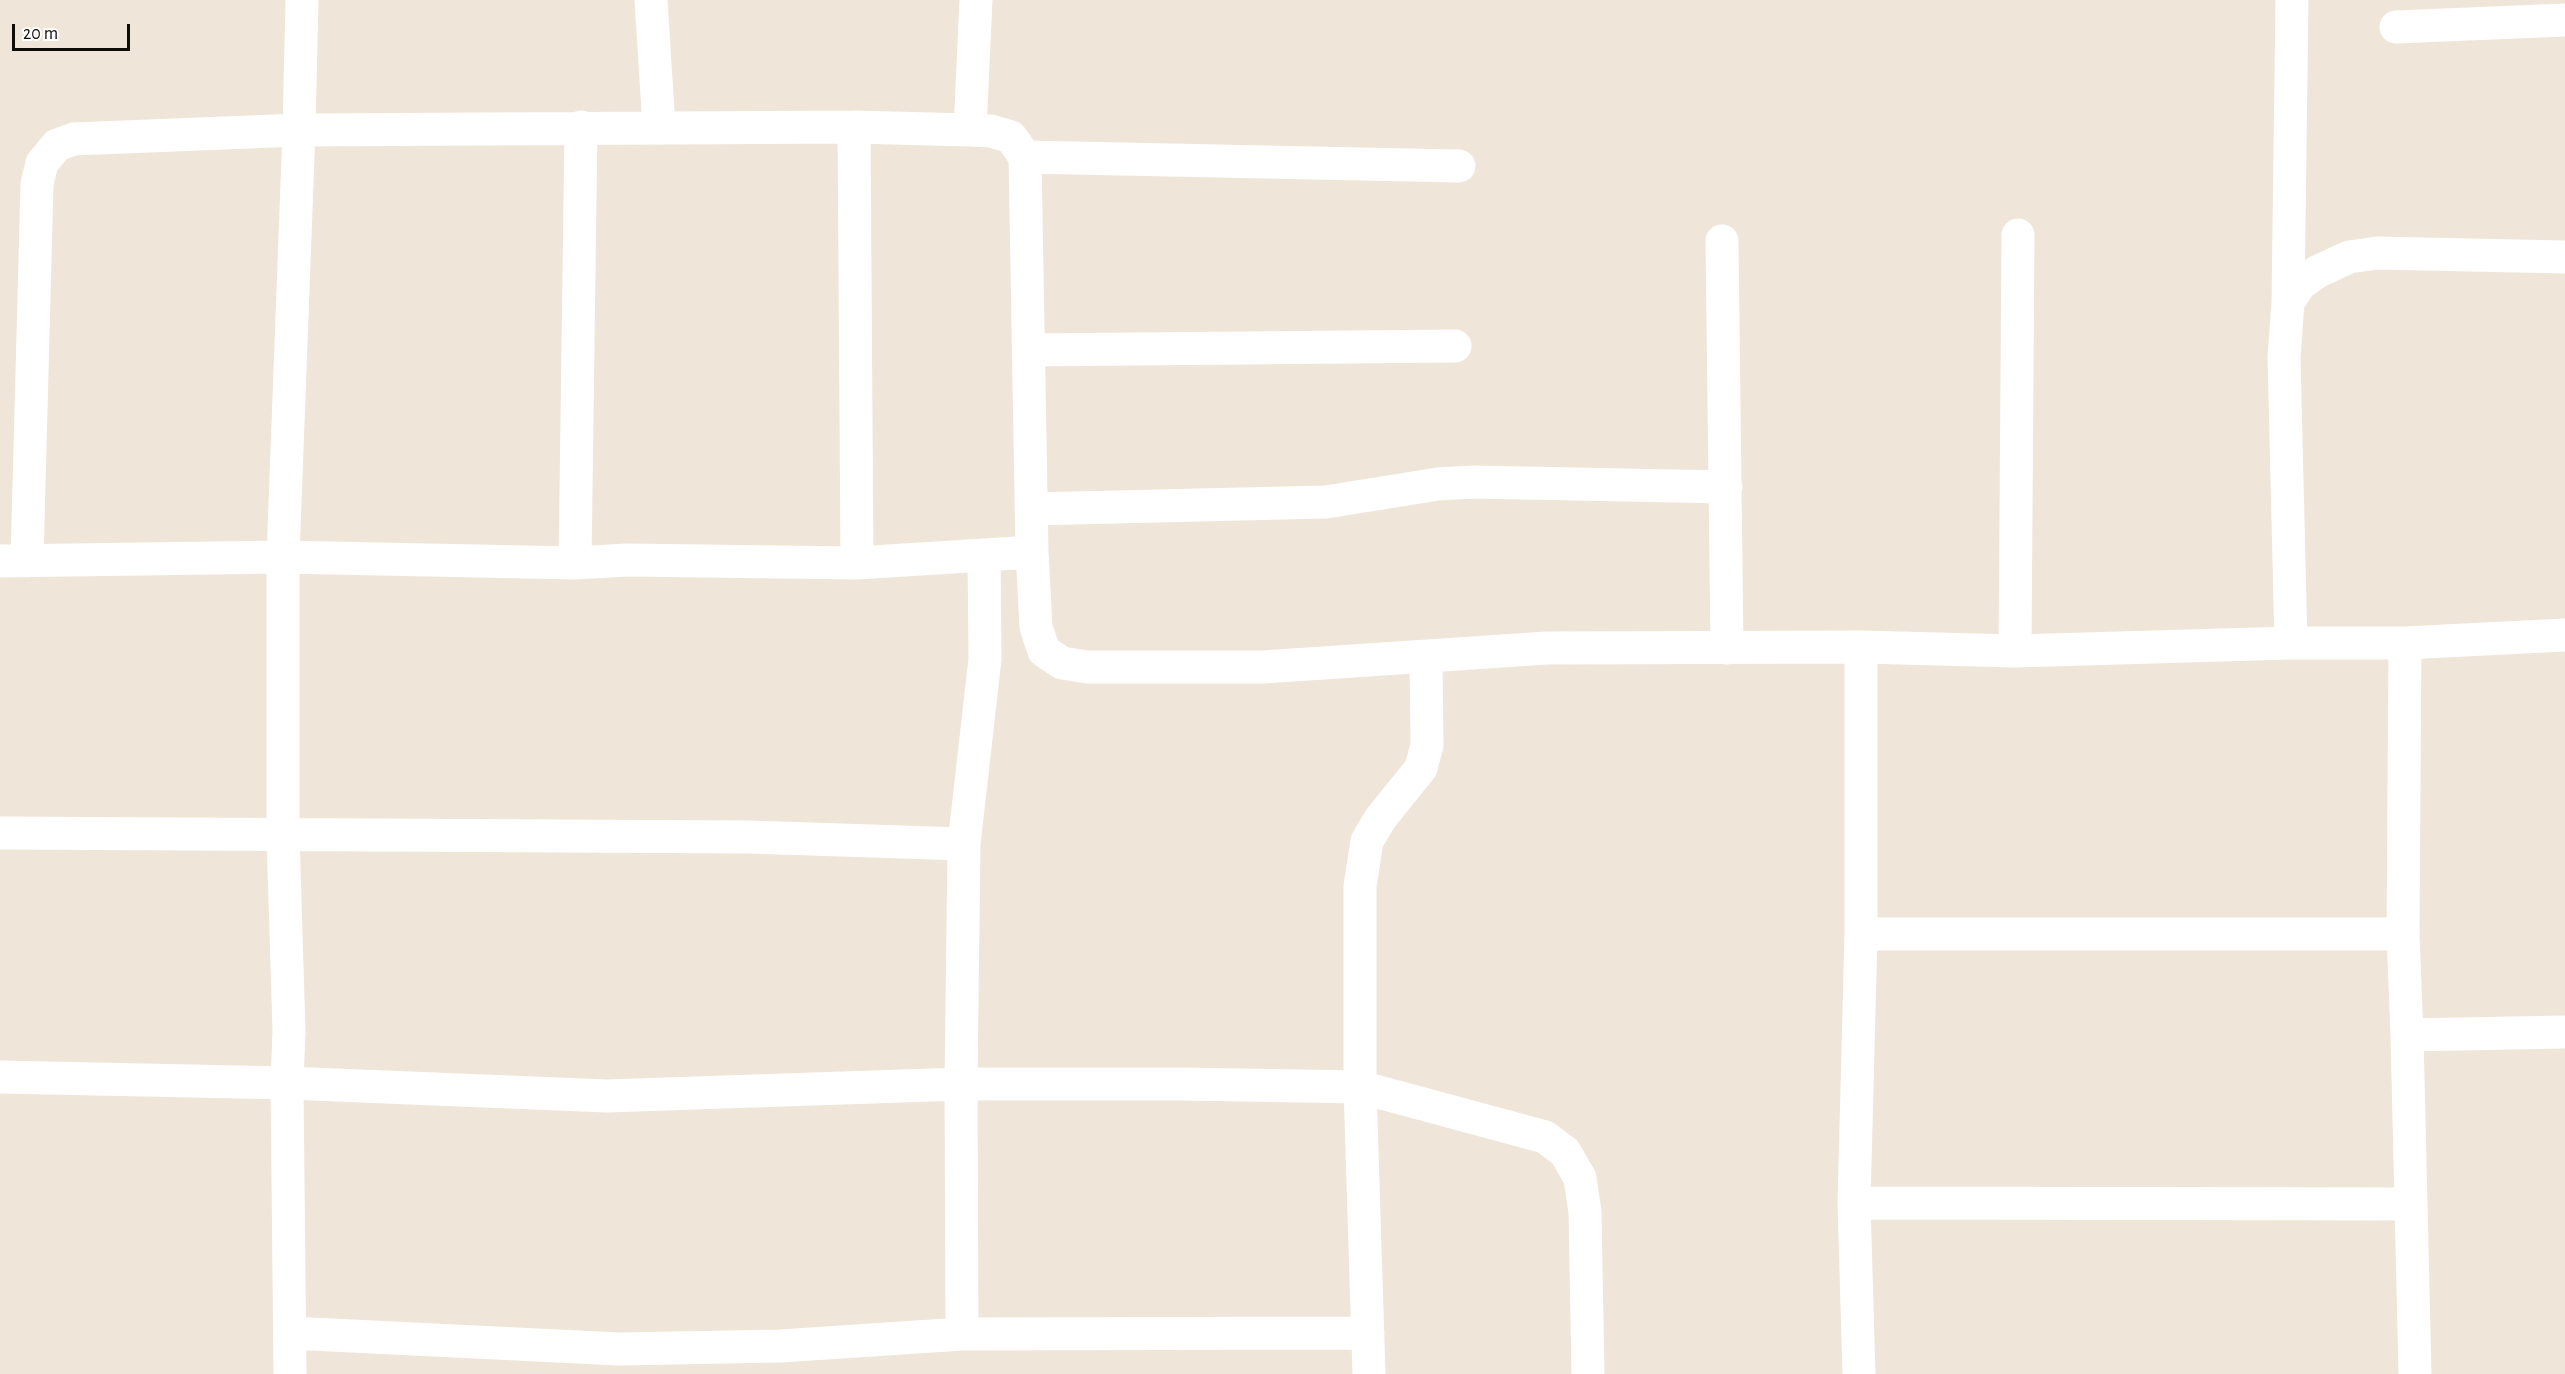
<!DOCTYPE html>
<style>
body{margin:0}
#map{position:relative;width:2565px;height:1374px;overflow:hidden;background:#efe5d9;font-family:"Alegreya Sans",sans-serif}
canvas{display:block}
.scale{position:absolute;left:12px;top:24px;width:118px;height:27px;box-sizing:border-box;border:3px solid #100c08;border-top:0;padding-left:8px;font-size:18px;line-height:21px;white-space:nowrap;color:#100c08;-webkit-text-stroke:4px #fff;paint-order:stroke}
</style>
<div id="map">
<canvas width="2565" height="1374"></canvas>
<div class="scale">20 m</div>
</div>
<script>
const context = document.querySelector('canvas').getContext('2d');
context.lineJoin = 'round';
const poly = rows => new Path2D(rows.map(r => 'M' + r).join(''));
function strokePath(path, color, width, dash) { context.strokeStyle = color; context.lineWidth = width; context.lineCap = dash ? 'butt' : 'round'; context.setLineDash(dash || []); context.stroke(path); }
const street = poly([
 [651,0,659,127],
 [2396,27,2565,20],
 [854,127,857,563],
 [970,130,976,0],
 [1025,157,1459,166],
 [1722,241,1727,648],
 [2288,302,2292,0],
 [1029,350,1455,346],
 [1031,509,1326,502,1438,484,1474,482,1726,487],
 [0,561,283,557,575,563,627,560,857,563,1032,552],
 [27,561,37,184,42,163,57,145,74,139,299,130,854,127,970,130,991,131,1011,137,1025,157,1032,552,1036,627,1044,651,1062,663,1087,667,1263,667,1547,648,1861,647,2015,651,2291,643,2405,643,2565,635],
 [575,563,581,127],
 [2291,643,2284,357,2288,302,2300,284,2317,272,2349,257,2377,253,2565,257],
 [2405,643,2403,934,2407,1035],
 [2015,651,2018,235],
 [0,833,748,837,964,844],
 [1861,934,2403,934],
 [0,1077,287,1083,607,1096,961,1084,1182,1084,1360,1087,1545,1137,1565,1152,1580,1178,1585,1212,1588,1374],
 [1854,1203,2410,1204],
 [290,1333,619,1349,781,1346,962,1334,1368,1333],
 [962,1334,961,1084,964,844,985,659,984,556],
 [290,1374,287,1083,289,1031,283,836,283,557,299,130,302,0],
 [1369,1374,1360,1087,1360,886,1367,841,1380,819,1421,768,1427,745,1426,657],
 [1859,1374,1854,1203,1861,934,1861,647],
 [2415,1374,2407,1035,2565,1032]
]);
strokePath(street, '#fff', 33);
</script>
